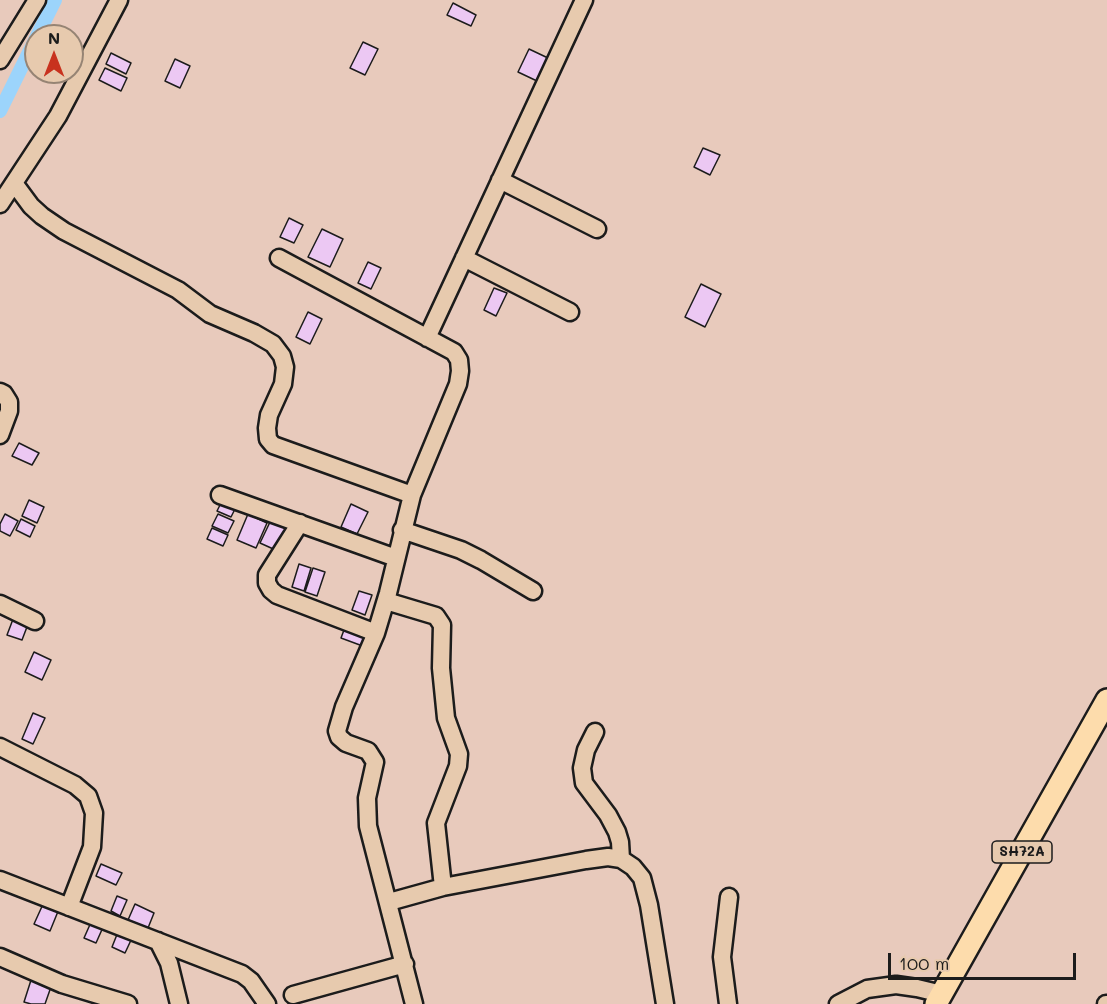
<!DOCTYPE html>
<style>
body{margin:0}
#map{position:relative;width:1107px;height:1004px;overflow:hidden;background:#e8cabc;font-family:Mali,sans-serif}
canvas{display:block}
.north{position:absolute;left:24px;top:24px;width:60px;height:60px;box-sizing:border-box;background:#e7caae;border:2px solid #968474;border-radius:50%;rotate:0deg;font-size:16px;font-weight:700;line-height:24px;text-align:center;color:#1c1c1c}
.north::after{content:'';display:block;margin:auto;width:21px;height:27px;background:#c8321e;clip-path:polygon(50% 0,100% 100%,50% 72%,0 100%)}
.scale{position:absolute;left:888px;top:953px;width:188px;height:27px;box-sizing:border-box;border:3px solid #1c1c1c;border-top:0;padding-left:8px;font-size:18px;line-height:21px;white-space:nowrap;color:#1c1c1c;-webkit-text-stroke:4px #e7caae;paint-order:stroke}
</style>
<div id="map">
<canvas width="1107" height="1004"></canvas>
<div class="north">N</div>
<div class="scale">100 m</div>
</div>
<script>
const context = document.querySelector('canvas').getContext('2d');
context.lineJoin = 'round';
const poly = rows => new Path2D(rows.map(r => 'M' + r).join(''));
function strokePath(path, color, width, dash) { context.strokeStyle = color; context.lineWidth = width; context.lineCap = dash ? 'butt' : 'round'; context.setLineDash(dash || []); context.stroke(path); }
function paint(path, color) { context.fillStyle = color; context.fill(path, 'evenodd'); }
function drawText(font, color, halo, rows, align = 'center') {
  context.font = font + ' Mali,sans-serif'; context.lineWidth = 4.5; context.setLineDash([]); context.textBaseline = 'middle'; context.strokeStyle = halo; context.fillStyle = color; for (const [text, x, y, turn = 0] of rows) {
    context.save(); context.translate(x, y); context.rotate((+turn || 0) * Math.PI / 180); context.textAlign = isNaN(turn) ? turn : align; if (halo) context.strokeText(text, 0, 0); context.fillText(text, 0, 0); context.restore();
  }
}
const canal = poly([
 [37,36,55,0],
 [0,111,36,38]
]);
const building = poly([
 [453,3,476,15,471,26,447,15,453,3],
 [363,42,378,49,365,75,350,68,363,42],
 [529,49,548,58,537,81,518,72,529,49],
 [111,53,131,63,126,74,106,64,111,53],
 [175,59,190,66,180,88,165,81,175,59],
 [105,68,127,78,121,91,99,80,105,68],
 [703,148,720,155,710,175,694,167,703,148],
 [289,218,303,225,294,243,280,237,289,218],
 [322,229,343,239,330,267,308,257,322,229],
 [368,262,381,268,371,289,358,283,368,262],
 [701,284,721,294,705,327,685,317,701,284],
 [494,288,507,293,496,316,484,310,494,288],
 [308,312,322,319,310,344,296,337,308,312],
 [19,443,39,453,32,465,12,456,19,443],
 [29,500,44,507,37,523,22,516,29,500],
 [221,503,235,509,231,517,217,511,221,503],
 [351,504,368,512,357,534,341,527,351,504],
 [5,514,18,521,10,536,0,531,0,524,5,514],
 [218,514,234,521,228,533,212,526,218,514],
 [248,514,267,523,256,548,237,540,248,514],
 [21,519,35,526,30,537,16,530,21,519],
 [271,520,290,528,280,552,260,543,271,520],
 [212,528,228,535,223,546,207,539,212,528],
 [299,564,311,568,304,591,292,587,299,564],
 [313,568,325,572,317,596,305,592,313,568],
 [359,591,372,595,365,615,352,610,359,591],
 [15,614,30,619,22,640,7,635,15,614],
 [347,622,374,633,368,648,341,638,347,622],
 [34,652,51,660,42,680,25,672,34,652],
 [33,713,45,718,33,744,22,739,33,713],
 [101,864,122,873,116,885,96,876,101,864],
 [117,896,127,900,120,916,111,911,117,896],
 [44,902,59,909,50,931,34,924,44,902],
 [135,904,154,913,148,928,128,920,135,904],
 [92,920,104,925,96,943,84,938,92,920],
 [118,932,132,938,125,953,112,947,118,932],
 [32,977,52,984,45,1004,31,1004,24,1002,32,977]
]);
const minor = poly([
 [0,60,37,0],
 [500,180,597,229],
 [14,183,31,206,42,216,64,231,178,290,210,314,254,333,273,344,282,356,285,367,283,384,269,415,267,428,268,439,273,445,412,495],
 [0,204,58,116,119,0],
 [279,258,454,352,459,360,460,371,458,384,412,495,388,593,376,633,344,707,337,731,339,737,346,743,368,751,375,762,367,798,368,826,414,1004],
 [464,258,570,312],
 [427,338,584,0],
 [0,392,4,394,9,402,9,411,0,435],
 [220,495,396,558],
 [300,523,267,575,267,583,271,590,277,595,376,633],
 [402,530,461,550,481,560,533,591],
 [386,601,436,616,442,625,441,668,446,718,459,754,458,766,436,823,443,887],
 [0,604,35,621],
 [595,732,586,750,582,768,584,783,608,815,617,832,620,842,621,859],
 [0,747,75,785,88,796,94,813,92,847,69,907],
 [0,880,242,974,251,981,267,1004],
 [389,902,443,887,586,860,608,857,621,859,633,867,642,878,649,905,665,1004],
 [158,941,169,963,179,1004],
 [0,957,62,984,128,1004],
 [293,995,405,964],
 [728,1004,722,957,729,897],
 [838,1004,867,989,896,985,917,988,942,994],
 [1106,1004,1107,1004]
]);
const major = poly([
 [936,1004,1107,700]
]);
const shields = [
 [1022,852,60]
];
const shieldNames = [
 ["SH72A",1022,852]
];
strokePath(canal, '#9cd4fb', 14);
paint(building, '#ecc8f3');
strokePath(building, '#1c1c1c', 1.5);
strokePath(minor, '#1c1c1c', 21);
strokePath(major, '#1c1c1c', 26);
strokePath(minor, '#e7caae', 16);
strokePath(major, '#fddcac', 21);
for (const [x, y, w] of shields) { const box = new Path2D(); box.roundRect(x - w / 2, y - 11, w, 22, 4.5); context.fillStyle = '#e7caae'; context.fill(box); strokePath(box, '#1c1c1c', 1.5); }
drawText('bold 14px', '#1c1c1c', null, shieldNames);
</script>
